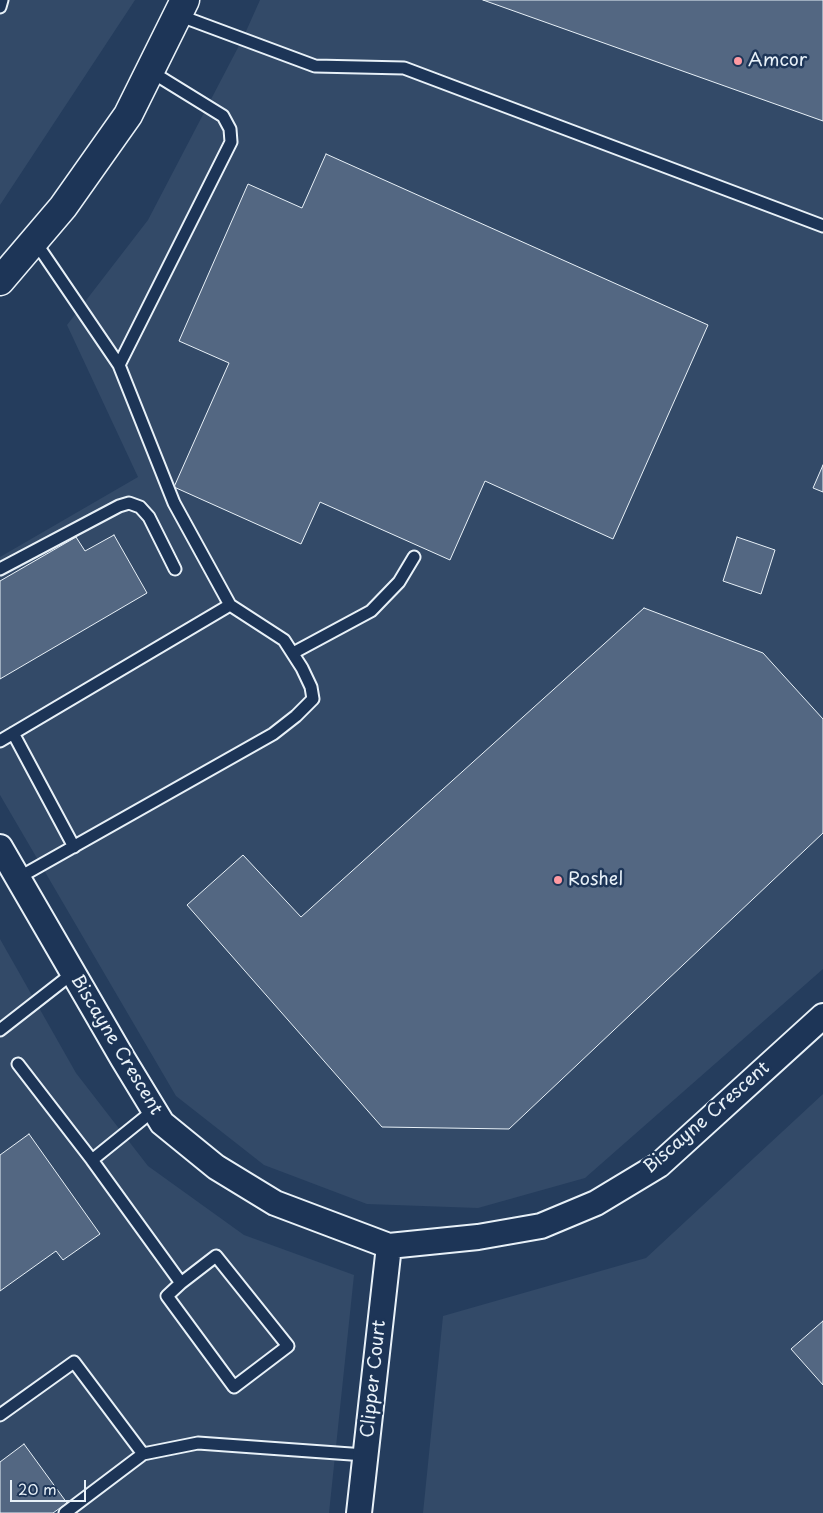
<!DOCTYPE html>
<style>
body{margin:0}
#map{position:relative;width:823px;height:1513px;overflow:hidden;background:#253d5d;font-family:"Playpen Sans",sans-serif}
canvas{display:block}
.scale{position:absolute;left:10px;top:1480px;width:76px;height:22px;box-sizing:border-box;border:2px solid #e8f1f8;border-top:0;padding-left:6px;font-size:15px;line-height:18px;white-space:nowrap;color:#e8f1f8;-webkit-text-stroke:4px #1d3557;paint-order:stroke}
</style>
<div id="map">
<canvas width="823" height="1513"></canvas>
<div class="scale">20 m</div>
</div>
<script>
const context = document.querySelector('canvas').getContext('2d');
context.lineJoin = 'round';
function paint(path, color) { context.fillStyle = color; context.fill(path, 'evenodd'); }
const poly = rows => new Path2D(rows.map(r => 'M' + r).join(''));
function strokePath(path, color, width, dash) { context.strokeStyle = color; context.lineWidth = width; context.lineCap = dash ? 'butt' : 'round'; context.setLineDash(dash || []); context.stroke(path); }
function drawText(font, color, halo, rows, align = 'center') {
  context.font = font + ' "Playpen Sans",sans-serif'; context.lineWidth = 5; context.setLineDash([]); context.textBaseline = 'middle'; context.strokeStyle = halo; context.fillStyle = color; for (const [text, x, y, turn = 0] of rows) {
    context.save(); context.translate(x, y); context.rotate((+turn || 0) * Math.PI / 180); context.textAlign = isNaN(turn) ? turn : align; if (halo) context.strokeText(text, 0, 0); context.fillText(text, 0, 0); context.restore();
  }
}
const built = poly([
 [0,0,135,0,0,205],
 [260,0,823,0,823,969,585,1178,478,1208,367,1204,264,1165,176,1096,0,795,0,557,138,477,67,325,148,220,243,38],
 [0,939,76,1073,148,1166,244,1235,354,1275,329,1513,0,1513],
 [823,1094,823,1513,423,1513,443,1316,646,1258]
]);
const building = poly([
 [483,0,823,0,823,121,483,0],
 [326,154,708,325,613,539,485,481,450,560,320,502,301,544,174,487,229,363,179,341,248,184,302,208,326,154],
 [823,465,823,492,813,488,823,465],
 [114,535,147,593,0,679,0,581,76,537,85,551,114,535],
 [737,537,775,550,761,594,723,581,737,537],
 [644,608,763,653,823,719,823,833,509,1129,382,1127,187,905,243,855,301,917,644,608],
 [29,1134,100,1234,63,1260,56,1251,0,1291,0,1155,29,1134],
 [823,1321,823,1385,791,1349,823,1321],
 [24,1444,67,1503,53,1513,0,1513,0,1462,24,1444]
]);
const service = poly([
 [0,7,2,0],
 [178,15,315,66,404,68,823,226],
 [34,240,119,365,231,142,230,129,223,116,150,71],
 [0,569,119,506,129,503,140,507,149,517,175,569],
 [293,653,371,611,399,582,414,557],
 [13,733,74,847],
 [0,741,230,605,174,503,119,365],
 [18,878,273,734,296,716,313,699,311,687,302,668,284,640,230,605],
 [0,1030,73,973],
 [18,1064,92,1160],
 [154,1110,92,1160,181,1283,216,1256,288,1346,234,1387,167,1296,181,1283],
 [0,1415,74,1362,143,1454,198,1443,365,1455],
 [65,1513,143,1454]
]);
const minor = poly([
 [0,847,123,1059,162,1123,216,1167,275,1203,389,1246,478,1237,541,1226,596,1203,659,1165,823,1016],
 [359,1513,389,1246]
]);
const tertiary = poly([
 [0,281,63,207,128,115,185,0]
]);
const markers = [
 [738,61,5,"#ff9aa2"],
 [558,880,5,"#ff9aa2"]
];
const poiNames = [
 ["Amcor",748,61],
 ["Roshel",568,880]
];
const streetNames = [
 ["Biscayne Crescent",116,1045,59],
 ["Biscayne Crescent",707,1118,-41],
 ["Clipper Court",374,1379,-84]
];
paint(built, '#334a68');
paint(building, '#536782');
strokePath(building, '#e8f1f8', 1);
strokePath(service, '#e8f1f8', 15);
strokePath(minor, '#e8f1f8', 28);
strokePath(tertiary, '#e8f1f8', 31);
strokePath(service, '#1d3557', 11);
strokePath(minor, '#1d3557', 24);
strokePath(tertiary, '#1d3557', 28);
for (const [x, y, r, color] of markers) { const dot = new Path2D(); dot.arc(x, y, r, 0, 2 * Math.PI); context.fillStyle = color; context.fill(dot); strokePath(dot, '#1d3557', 2); }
drawText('18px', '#e8f1f8', '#1d3557', poiNames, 'left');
drawText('18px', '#e8f1f8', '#1d3557', streetNames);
</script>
